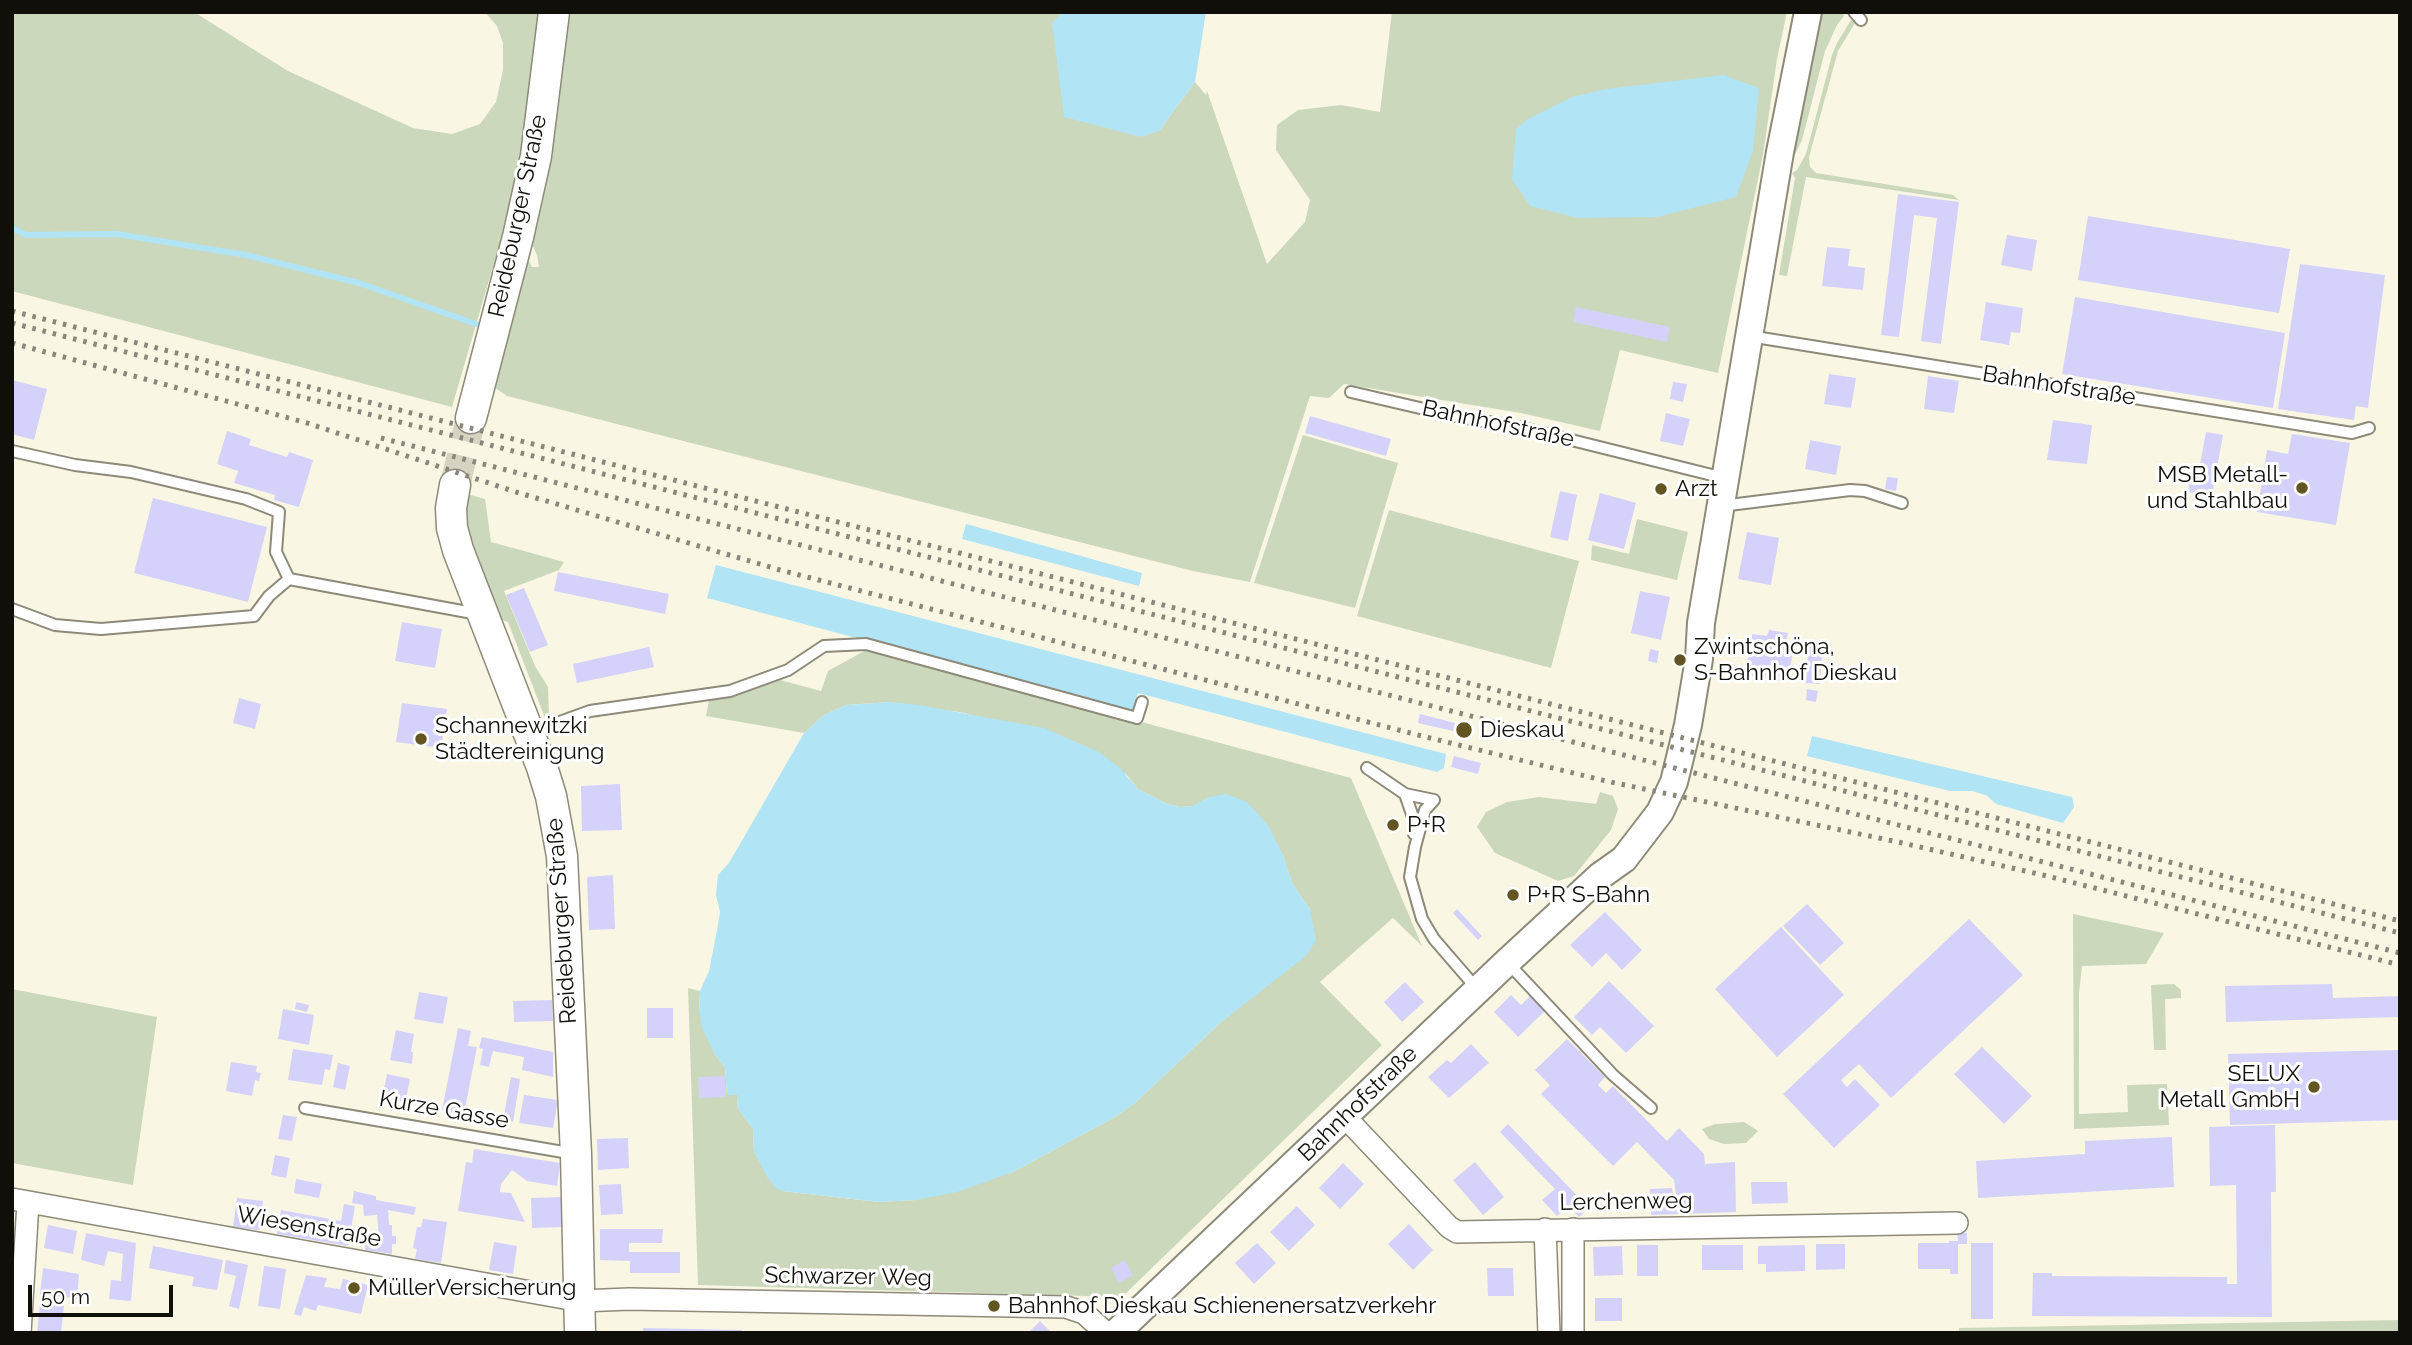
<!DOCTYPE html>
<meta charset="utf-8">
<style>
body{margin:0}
#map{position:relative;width:2412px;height:1345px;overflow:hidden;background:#faf6e4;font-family:Raleway,sans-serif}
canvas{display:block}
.frame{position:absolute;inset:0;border:14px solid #100f09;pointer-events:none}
.scale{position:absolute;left:28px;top:1285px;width:145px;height:32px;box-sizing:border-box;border:4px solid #100f09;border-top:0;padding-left:9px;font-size:21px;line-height:24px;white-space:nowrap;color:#100f09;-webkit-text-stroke:5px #fff;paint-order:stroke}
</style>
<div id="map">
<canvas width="2412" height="1345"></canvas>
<div class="frame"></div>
<div class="scale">50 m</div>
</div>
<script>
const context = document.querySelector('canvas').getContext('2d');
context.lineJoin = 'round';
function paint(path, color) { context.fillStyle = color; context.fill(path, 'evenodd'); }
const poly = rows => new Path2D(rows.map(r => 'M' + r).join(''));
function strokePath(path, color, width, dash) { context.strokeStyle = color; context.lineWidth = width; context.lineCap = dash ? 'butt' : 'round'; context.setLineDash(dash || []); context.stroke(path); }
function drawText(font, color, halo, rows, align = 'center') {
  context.font = font + ' Raleway,sans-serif'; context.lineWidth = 6; context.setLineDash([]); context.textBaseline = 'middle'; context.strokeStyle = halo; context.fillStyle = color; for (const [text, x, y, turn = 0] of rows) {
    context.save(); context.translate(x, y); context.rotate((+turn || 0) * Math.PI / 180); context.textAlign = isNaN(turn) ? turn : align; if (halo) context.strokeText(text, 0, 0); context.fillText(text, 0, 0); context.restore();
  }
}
const green = poly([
 [12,12,194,12,288,71,413,128,452,134,480,124,496,102,503,70,503,43,497,26,485,12,544,12,522,183,516,173,501,239,452,407,12,291],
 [569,12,1063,12,1052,24,1159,131,1195,82,1206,95,1207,91,1267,264,1305,222,1310,200,1276,150,1277,125,1298,110,1341,105,1380,112,1392,12,1787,12,1777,59,1763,155,1718,373,1620,350,1600,431,1521,413,1344,384,1329,398,1310,396,1250,582,1193,571,507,396,491,385,524,252,532,267,539,267,537,255,528,236,555,137],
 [1819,12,1843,12,1844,16,1837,25,1825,51,1802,140,1790,165],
 [1851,20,1855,23,1838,51,1809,157,1810,167,1816,173,1953,195,1959,200,1806,177,1787,276,1779,275,1795,178,1792,173,1797,170,1806,154,1832,55,1837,43],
 [1303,435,1398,463,1355,608,1254,583],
 [467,494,485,499,491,542,564,562,559,570,504,591,535,666,548,687,549,716,545,718,508,622,497,618,467,535,464,518],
 [1389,510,1579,561,1551,668,1357,616],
 [1637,519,1688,532,1677,580,1591,560,1592,545,1629,554],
 [868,649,1351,778,1422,946,1393,918,1320,982,1382,1045,1122,1297,698,1285,688,988,700,991,699,1009,715,1055,725,1067,727,1095,738,1095,737,1107,753,1129,754,1152,782,1191,879,1202,916,1200,1013,1172,1115,1117,1136,1102,1220,1023,1260,991,1310,909,1292,883,1283,855,1209,797,1194,806,1180,807,1167,804,1138,789,1126,774,965,713,890,702,846,705,824,715,804,733,706,716,709,701,780,680,821,691,828,671],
 [1600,792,1613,796,1618,809,1611,830,1574,876,1558,881,1495,853,1477,827,1486,812,1507,802,1539,797,1596,804],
 [2073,914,2164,933,2146,964,2082,966,2079,993,2079,1114,2128,1112,2127,1085,2167,1084,2169,1125,2074,1129],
 [2174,984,2181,990,2181,998,2165,999,2166,1050,2154,1050,2151,985],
 [12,989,157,1017,133,1185,12,1163],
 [1744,1122,1758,1131,1746,1143,1724,1144,1709,1139,1702,1129,1715,1124],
 [2400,1320,2400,1333,1959,1333,1959,1328]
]);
const water = poly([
 [1063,12,1206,12,1195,82,1159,131,1141,137,1064,117,1052,23],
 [1723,75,1759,88,1753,151,1736,197,1657,217,1578,218,1530,206,1512,179,1516,129,1528,119,1572,97,1606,89],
 [966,524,1142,573,1139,586,962,539],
 [716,565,1446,754,1444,768,1437,772,1138,693,1132,712,707,598],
 [890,702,919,705,1044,728,1099,752,1120,768,1138,789,1167,804,1180,807,1193,806,1209,797,1226,794,1247,802,1268,825,1283,855,1292,883,1310,909,1316,940,1306,956,1220,1023,1136,1102,1115,1117,1013,1172,957,1192,916,1200,879,1202,782,1191,776,1188,767,1177,754,1152,753,1129,737,1107,738,1095,727,1095,725,1067,715,1055,702,1028,699,1009,700,991,709,971,718,925,720,912,716,895,718,875,729,863,804,733,824,715,846,705],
 [1812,736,2072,797,2074,807,2063,823,1996,804,1986,795,1972,791,1950,791,1807,756]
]);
const stream = poly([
 [12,228,26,235,117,234,246,255,359,283,476,324]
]);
const building = poly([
 [1898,194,1959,202,1941,344,1921,341,1937,218,1914,215,1899,337,1881,335],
 [2088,216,2290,249,2279,313,2078,280],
 [2007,235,2037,240,2032,271,2001,265],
 [1827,247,1850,249,1848,266,1865,268,1863,290,1822,286],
 [2300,264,2385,275,2368,408,2356,406,2354,420,2278,409],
 [2075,297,2285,333,2273,408,2062,374],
 [1986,302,2023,308,2020,333,2011,332,2009,345,1980,340],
 [1576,307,1670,327,1667,342,1573,322],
 [1829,374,1856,378,1851,408,1824,404],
 [1928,376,1959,381,1954,413,1924,409],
 [12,380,47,389,34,440,12,434],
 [1673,382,1687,384,1683,402,1670,399],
 [1666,413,1690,419,1683,446,1660,441],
 [1310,416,1391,439,1386,456,1305,433],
 [2053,420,2092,425,2087,464,2047,460],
 [227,431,251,439,249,445,287,457,289,452,313,460,299,507,274,500,275,495,234,483,238,471,217,464],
 [2206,432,2223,435,2212,496,2188,492,2191,474,2198,475],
 [2292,434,2350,443,2336,525,2257,512,2267,450,2288,454],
 [1810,440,1841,446,1836,475,1805,469],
 [1887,477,1898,478,1896,491,1885,489],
 [1560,491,1577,495,1568,541,1550,537],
 [1600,493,1636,503,1624,549,1588,540],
 [153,498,267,527,248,602,134,573],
 [1747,532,1779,538,1771,585,1738,579],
 [558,572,669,594,665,614,554,591],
 [524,588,548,645,530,652,506,595],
 [1640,591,1670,597,1661,640,1631,633],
 [402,622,442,629,435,668,395,661],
 [1769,630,1788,633,1785,649,1793,650,1789,675,1781,681,1751,676,1747,668,1752,634,1767,636],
 [1809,640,1823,641,1820,684,1806,683],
 [649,647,654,667,577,683,573,664],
 [1650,649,1659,651,1657,663,1648,661],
 [1807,689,1818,691,1816,702,1806,700],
 [239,698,261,704,255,729,233,723],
 [402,703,447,709,441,748,396,742],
 [1420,714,1455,723,1453,731,1418,723],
 [1454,756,1481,763,1478,774,1451,767],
 [620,784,622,830,582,831,581,786],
 [613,875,615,929,589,930,587,877],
 [1807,904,1844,943,1820,965,1783,926],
 [1457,909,1482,936,1478,940,1453,913],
 [1605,912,1642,950,1622,970,1606,953,1592,967,1570,945],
 [1969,919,2023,975,1891,1098,1859,1064,1841,1080,1847,1087,1855,1079,1880,1105,1834,1148,1783,1094],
 [1781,927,1844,995,1777,1057,1715,989],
 [1609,981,1654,1026,1626,1053,1600,1027,1592,1035,1574,1017],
 [1405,982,1424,1002,1402,1022,1384,1002],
 [2332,984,2333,998,2400,996,2400,1017,2226,1022,2225,986],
 [419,992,448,997,443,1024,414,1019],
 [1511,995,1521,1005,1531,995,1546,1010,1518,1037,1494,1012],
 [552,1000,553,1021,514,1022,513,1001],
 [296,1002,309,1005,307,1012,295,1009],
 [647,1008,673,1008,673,1038,647,1038],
 [283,1009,314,1015,309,1045,278,1039],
 [458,1028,471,1031,468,1046,477,1047,464,1114,442,1110],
 [396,1030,414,1034,411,1052,413,1052,412,1064,390,1060],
 [482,1037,553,1052,553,1077,522,1070,524,1057,493,1051,489,1067,480,1065,483,1049,479,1048],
 [1567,1039,1605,1077,1598,1085,1606,1093,1613,1086,1667,1141,1679,1128,1704,1154,1705,1164,1735,1162,1736,1212,1651,1215,1650,1189,1672,1188,1673,1195,1676,1195,1674,1180,1637,1142,1613,1166,1541,1094,1550,1085,1535,1070],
 [1471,1044,1489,1063,1449,1098,1428,1077,1447,1060,1451,1063],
 [1982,1047,2032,1096,2004,1124,1954,1074],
 [293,1049,333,1055,330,1070,325,1069,322,1085,288,1080],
 [2400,1050,2400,1120,2230,1125,2228,1054],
 [231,1062,257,1066,256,1072,261,1073,259,1081,255,1080,252,1096,226,1091],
 [338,1063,350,1066,345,1090,333,1087],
 [387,1074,410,1079,405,1103,382,1098],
 [725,1076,726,1097,699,1098,698,1077],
 [511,1077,520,1079,513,1122,503,1120],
 [524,1095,558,1100,553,1128,519,1123],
 [283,1115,297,1117,292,1141,278,1139],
 [1508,1124,1589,1208,1579,1217,1568,1206,1557,1216,1542,1200,1555,1189,1500,1132],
 [2275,1125,2276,1192,2271,1192,2272,1317,2032,1316,2033,1273,2052,1273,2052,1276,2227,1277,2227,1284,2237,1284,2236,1185,2210,1186,2209,1127],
 [2172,1137,2174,1187,1978,1198,1976,1161,2085,1154,2085,1141],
 [628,1138,629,1168,598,1170,597,1139],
 [474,1149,560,1163,557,1186,527,1181,512,1170,501,1184,500,1192,511,1193,525,1222,458,1211,466,1162,472,1163],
 [275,1155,290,1158,286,1178,271,1175],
 [1475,1162,1504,1197,1483,1215,1453,1180],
 [1343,1163,1364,1184,1340,1209,1319,1188],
 [296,1179,322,1184,319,1198,294,1193],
 [1751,1182,1787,1182,1788,1203,1752,1204],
 [621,1184,623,1214,601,1215,599,1185],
 [354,1191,376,1196,376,1200,416,1207,414,1215,388,1210,389,1225,392,1225,392,1236,396,1236,396,1244,392,1244,392,1254,365,1250,366,1239,379,1239,377,1215,364,1216,363,1205,352,1203],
 [562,1197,564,1227,532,1228,531,1198],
 [237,1198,263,1201,259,1230,233,1227],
 [344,1204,355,1206,348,1246,277,1234,281,1210,341,1221],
 [1297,1206,1315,1225,1289,1251,1270,1232],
 [423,1219,447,1222,441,1263,415,1259,417,1249,413,1248,417,1227,421,1227],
 [1409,1224,1433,1250,1413,1270,1388,1244],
 [48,1225,77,1231,73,1254,44,1248],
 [600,1229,663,1229,662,1243,629,1243,629,1252,680,1252,680,1273,630,1273,630,1261,600,1260],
 [86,1233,136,1243,131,1301,109,1299,111,1280,121,1281,123,1254,108,1251,104,1266,81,1260],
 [1957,1233,1967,1233,1967,1244,1958,1244,1958,1274,1950,1274,1950,1269,1918,1269,1918,1243,1949,1243,1949,1241,1958,1241],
 [494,1242,517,1246,513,1274,489,1270],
 [1257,1243,1276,1263,1254,1284,1235,1263],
 [1971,1243,1993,1243,1993,1319,1971,1319],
 [1816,1244,1845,1244,1845,1269,1816,1270],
 [1637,1245,1658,1245,1658,1276,1637,1276],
 [1702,1245,1743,1245,1743,1270,1702,1270],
 [1805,1245,1805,1271,1766,1272,1766,1264,1758,1264,1758,1246],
 [153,1246,223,1260,217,1290,192,1286,194,1277,149,1268],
 [1622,1246,1623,1275,1594,1276,1593,1247],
 [226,1260,248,1265,239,1309,229,1306,236,1276,224,1273],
 [1125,1260,1133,1275,1119,1283,1111,1268],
 [264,1266,286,1269,280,1309,258,1306],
 [43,1268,79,1274,77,1299,40,1294],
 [1487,1268,1513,1268,1514,1296,1488,1296],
 [306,1275,327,1278,324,1287,340,1289,343,1279,368,1285,361,1314,318,1305,316,1311,304,1307,301,1316,294,1314],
 [1595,1298,1622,1298,1622,1321,1595,1321],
 [40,1304,64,1306,61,1333,37,1333],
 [1040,1321,1052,1333,1028,1333],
 [643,1328,742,1330,742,1333,643,1333]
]);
const secondaryTunnel = poly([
 [455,485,471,418]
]);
const service = poly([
 [1854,12,1861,20],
 [1749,336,2352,433,2369,428],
 [1351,392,1450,415,1527,429,1724,478],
 [12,451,75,465,131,472,246,499,279,512,276,552,289,579,478,614],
 [1721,506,1850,490,1865,491,1902,503],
 [12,609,55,625,101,629,254,616,269,596,289,579],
 [532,732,590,711,730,691,788,670,824,646,866,644,1137,718,1142,702],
 [1367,768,1405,794,1414,820,1414,834],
 [1405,794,1434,800],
 [1434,800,1425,810,1415,847,1410,877,1422,919,1434,939,1478,990],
 [1507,962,1613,1075,1651,1108],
 [305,1108,575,1154]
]);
const minor = poly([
 [1345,1117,1449,1227,1457,1232,1957,1223],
 [12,1199,581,1301,629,1299,1066,1307,1084,1313,1106,1333],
 [1545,1229,1549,1333],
 [1573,1229,1573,1333],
 [20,1333,28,1203]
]);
const tertiary = poly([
 [1116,1333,1507,962,1600,876,1624,859,1660,812,1674,782,1688,725,1699,659,1701,623,1780,152,1808,12]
]);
const secondary = poly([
 [471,418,518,237,536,156,554,12],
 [455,485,451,508,452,528,458,550,542,767,551,796,562,856,576,1154,580,1333]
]);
const rail = poly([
 [12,311,2400,921],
 [12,323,2400,933],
 [12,343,307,423,516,492,780,570,1422,736,1606,781,1898,842,2047,876,2400,965],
 [381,438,2400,953]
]);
const markers = [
 [2302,488,7,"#625522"],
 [1661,489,7,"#625522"],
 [1680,660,7,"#625522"],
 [1464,730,9,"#625522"],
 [421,739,7,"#625522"],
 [1393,825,7,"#625522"],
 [1513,895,7,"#625522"],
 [2314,1087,7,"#625522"],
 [354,1288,7,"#625522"],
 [994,1306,7,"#625522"]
];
const streetNames = [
 ["Reideburger Straße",518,216,-78],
 ["Bahnhofstraße",2059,386,9],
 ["Bahnhofstraße",1498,424,12],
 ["Reideburger Straße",562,921,-94],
 ["Bahnhofstraße",1358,1104,-44],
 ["Kurze Gasse",444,1110,10],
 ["Lerchenweg",1626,1202,-1],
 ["Wiesenstraße",309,1227,10],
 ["Schwarzer Weg",848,1277,1]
];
const poiNames = [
 ["MSB Metall-",2288,475,"right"],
 ["und Stahlbau",2288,501,"right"],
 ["Arzt",1675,489],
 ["Zwintschöna,",1694,647],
 ["S-Bahnhof Dieskau",1694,673],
 ["Schannewitzki",435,726],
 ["Städtereinigung",435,752],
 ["Dieskau",1480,730],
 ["P+R",1407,825],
 ["P+R S-Bahn",1527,895],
 ["SELUX",2300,1074,"right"],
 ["Metall GmbH",2300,1100,"right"],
 ["MüllerVersicherung",368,1288],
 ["Bahnhof Dieskau Schienenersatzverkehr",1008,1306]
];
paint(green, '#cbd8bc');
paint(water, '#b1e4f5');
strokePath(stream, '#b1e4f5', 6);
paint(building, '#d4d2fb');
strokePath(secondaryTunnel, '#d7d3c3', 30, [30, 15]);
strokePath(service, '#8d8a7a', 14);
strokePath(minor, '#8d8a7a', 24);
strokePath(tertiary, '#8d8a7a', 30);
strokePath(secondary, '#8d8a7a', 33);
strokePath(service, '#fff', 10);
strokePath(minor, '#fff', 21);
strokePath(tertiary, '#fff', 26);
strokePath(secondary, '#fff', 30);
strokePath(rail, '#89877a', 5, [3.5, 7]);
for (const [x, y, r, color] of markers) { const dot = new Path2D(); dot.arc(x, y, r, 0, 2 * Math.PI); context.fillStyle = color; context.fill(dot); strokePath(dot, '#fff', 2.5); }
drawText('23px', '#100f09', '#fff', streetNames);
drawText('23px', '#100f09', '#fff', poiNames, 'left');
</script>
